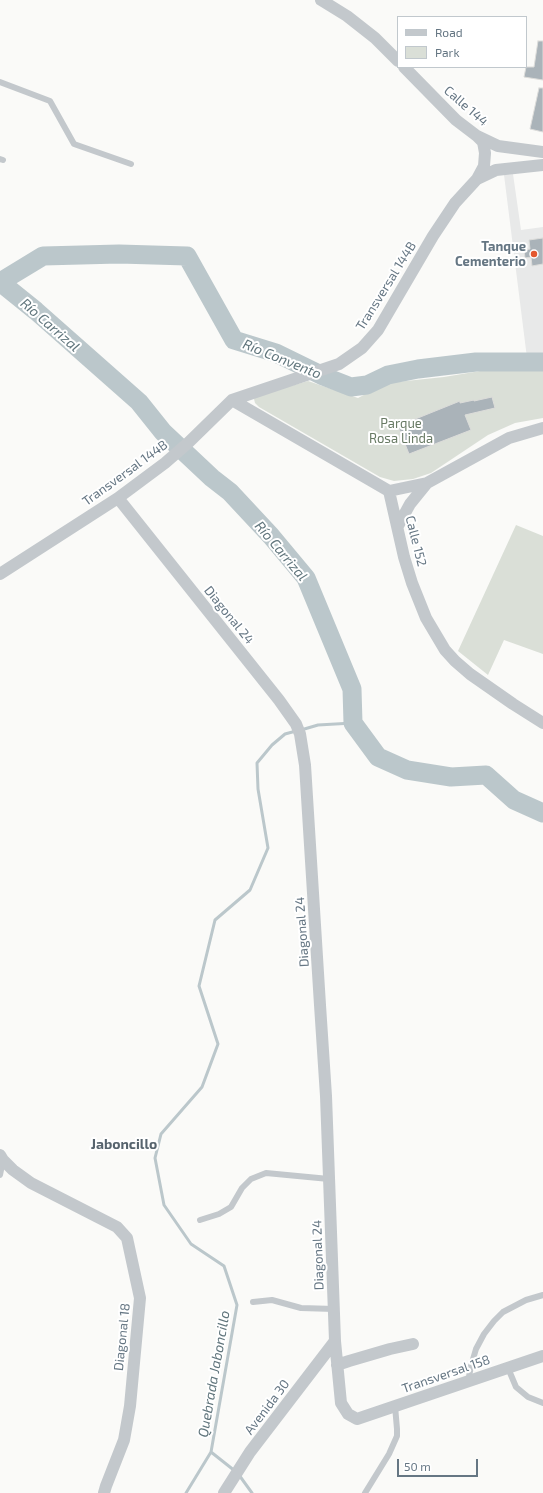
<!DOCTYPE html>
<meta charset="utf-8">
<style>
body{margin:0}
#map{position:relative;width:543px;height:1493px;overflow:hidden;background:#fafaf8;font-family:"Exo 2",sans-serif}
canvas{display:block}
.legend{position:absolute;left:397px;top:16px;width:130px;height:52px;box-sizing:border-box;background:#fff;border:1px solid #c1c8cd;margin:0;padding:5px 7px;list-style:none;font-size:12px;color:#657683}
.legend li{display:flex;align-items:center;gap:8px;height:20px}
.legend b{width:20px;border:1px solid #c1c8cd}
.scale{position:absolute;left:397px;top:1459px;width:81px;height:18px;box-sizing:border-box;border:2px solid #657683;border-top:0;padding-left:5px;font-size:12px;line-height:14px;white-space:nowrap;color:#657683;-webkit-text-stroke:3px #fff;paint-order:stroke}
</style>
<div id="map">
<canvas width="543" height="1493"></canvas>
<ul class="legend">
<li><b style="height:5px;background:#c3c8cc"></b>Road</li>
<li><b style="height:11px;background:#dadfd7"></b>Park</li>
</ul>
<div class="scale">50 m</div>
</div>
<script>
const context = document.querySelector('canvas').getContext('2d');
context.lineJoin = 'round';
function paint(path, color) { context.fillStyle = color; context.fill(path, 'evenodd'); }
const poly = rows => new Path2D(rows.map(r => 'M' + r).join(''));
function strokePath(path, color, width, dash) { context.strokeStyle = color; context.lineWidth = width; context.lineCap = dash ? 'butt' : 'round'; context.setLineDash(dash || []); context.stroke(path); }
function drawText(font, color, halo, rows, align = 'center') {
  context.font = font + ' "Exo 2",sans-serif'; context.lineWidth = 4; context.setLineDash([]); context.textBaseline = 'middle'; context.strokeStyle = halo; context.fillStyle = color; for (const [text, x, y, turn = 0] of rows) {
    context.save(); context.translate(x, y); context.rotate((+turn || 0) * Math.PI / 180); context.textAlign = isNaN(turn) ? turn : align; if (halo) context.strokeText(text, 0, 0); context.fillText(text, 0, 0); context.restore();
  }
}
const built = poly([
 [513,174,521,230,543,227,543,358,527,358,504,175]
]);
const green = poly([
 [498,368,543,369,543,418,515,423,488,435,431,473,413,479,394,481,380,477,259,407,255,403,254,399,256,396,308,381,358,398,387,383,444,377],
 [516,525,543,536,543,654,504,640,488,675,458,651]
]);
const stream = poly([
 [301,730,318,725,353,723],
 [211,1452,235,1471],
 [239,1475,252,1493],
 [186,1493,211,1452,237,1305,224,1266,191,1244,164,1205,155,1158,161,1134,202,1087,218,1044,199,986,215,920,250,890,268,848,258,789,257,763,272,745,285,734,296,731]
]);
const river = poly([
 [543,362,476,362,418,369,388,375,367,385,351,387,323,376,276,353,234,340,187,256,119,254,43,256,0,282,36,311,139,402,163,432,212,478,230,492,271,536,306,578,352,689,353,723,378,757,407,770,451,777,486,775,514,800,543,813]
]);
const building = poly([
 [538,41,543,41,543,80,524,77,526,67,534,67,538,41],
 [539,88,543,88,543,132,530,129,539,88],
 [543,238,543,264,532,266,531,257,525,258,524,250,530,249,529,240,543,238],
 [492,397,495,408,465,415,471,430,409,454,398,426,460,401,460,403,474,400,474,401,492,397]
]);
const service = poly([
 [0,82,50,101,74,144,131,164],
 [0,159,3,160],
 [0,1175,3,1160],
 [200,1220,219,1214,231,1207,242,1188,251,1179,266,1173,329,1179],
 [253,1302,272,1300,301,1308,334,1309],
 [508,1368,516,1387,528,1397,543,1403],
 [468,1382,471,1366,476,1349,484,1334,494,1321,503,1312,526,1300,543,1295],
 [365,1493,389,1454,397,1436,397,1429,395,1406]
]);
const minor = poly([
 [321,0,347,16,375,38,398,61],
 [404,67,456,120,477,136,498,146,543,152],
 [477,136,483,142,485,153,484,166,477,179],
 [232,400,389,491,404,557,412,583,426,618,445,650,455,661,470,674,513,704,543,723],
 [389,491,427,483,509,438,543,428],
 [118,498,279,700,296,724,300,734,305,765,320,1005,326,1096,335,1341,341,1403,348,1414,357,1419,543,1356],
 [398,526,410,504,427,483],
 [0,574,118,498,165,463,188,443,232,400,339,364,362,348,378,330,433,236,455,203,477,179,496,170,543,165],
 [0,1155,3,1160,13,1170,31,1183,117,1227,127,1238,140,1298,130,1406,124,1440,106,1486,104,1493],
 [337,1365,349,1361,390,1349,413,1344],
 [224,1493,250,1452,335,1341]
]);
const markers = [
 [534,254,4,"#e4572e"]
];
const streetNames = [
 ["Calle 144",466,106,41],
 ["Transversal 144B",386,286,-58],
 ["Transversal 144B",125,473,-36],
 ["Calle 152",416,541,76],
 ["Diagonal 24",229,615,51],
 ["Diagonal 24",302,932,-94],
 ["Diagonal 24",318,1255,-92],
 ["Diagonal 18",122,1337,-84],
 ["Transversal 158",446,1374,-19],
 ["Avenida 30",267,1407,-53]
];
const poiNames = [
 ["Tanque",526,247],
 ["Cementerio",526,262]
];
const parkNames = [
 ["Parque",401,424],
 ["Rosa Linda",401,439]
];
const waterNames = [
 ["Río Carrizal",50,325,41],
 ["Río Convento",282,359,22],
 ["Río Carrizal",281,551,50],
 ["Quebrada Jaboncillo",214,1374,-80]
];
const neighbourhoodNames = [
 ["Jaboncillo",124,1144]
];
paint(built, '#e8e9e9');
paint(green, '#dadfd7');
strokePath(stream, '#bbc7cb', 3);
strokePath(river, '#bbc7cb', 19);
paint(building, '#aab3b9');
strokePath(building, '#dcdcda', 1);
strokePath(service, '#c3c8cc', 6);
strokePath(minor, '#c3c8cc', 12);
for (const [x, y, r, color] of markers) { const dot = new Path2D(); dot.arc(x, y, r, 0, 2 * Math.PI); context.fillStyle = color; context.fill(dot); strokePath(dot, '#fff', 1.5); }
drawText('13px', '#657683', '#fff', streetNames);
drawText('bold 13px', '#657683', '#fff', poiNames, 'right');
drawText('13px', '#687a64', '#fff', parkNames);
drawText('italic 14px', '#60757c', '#fff', waterNames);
drawText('bold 14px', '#57646e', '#fff', neighbourhoodNames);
</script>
